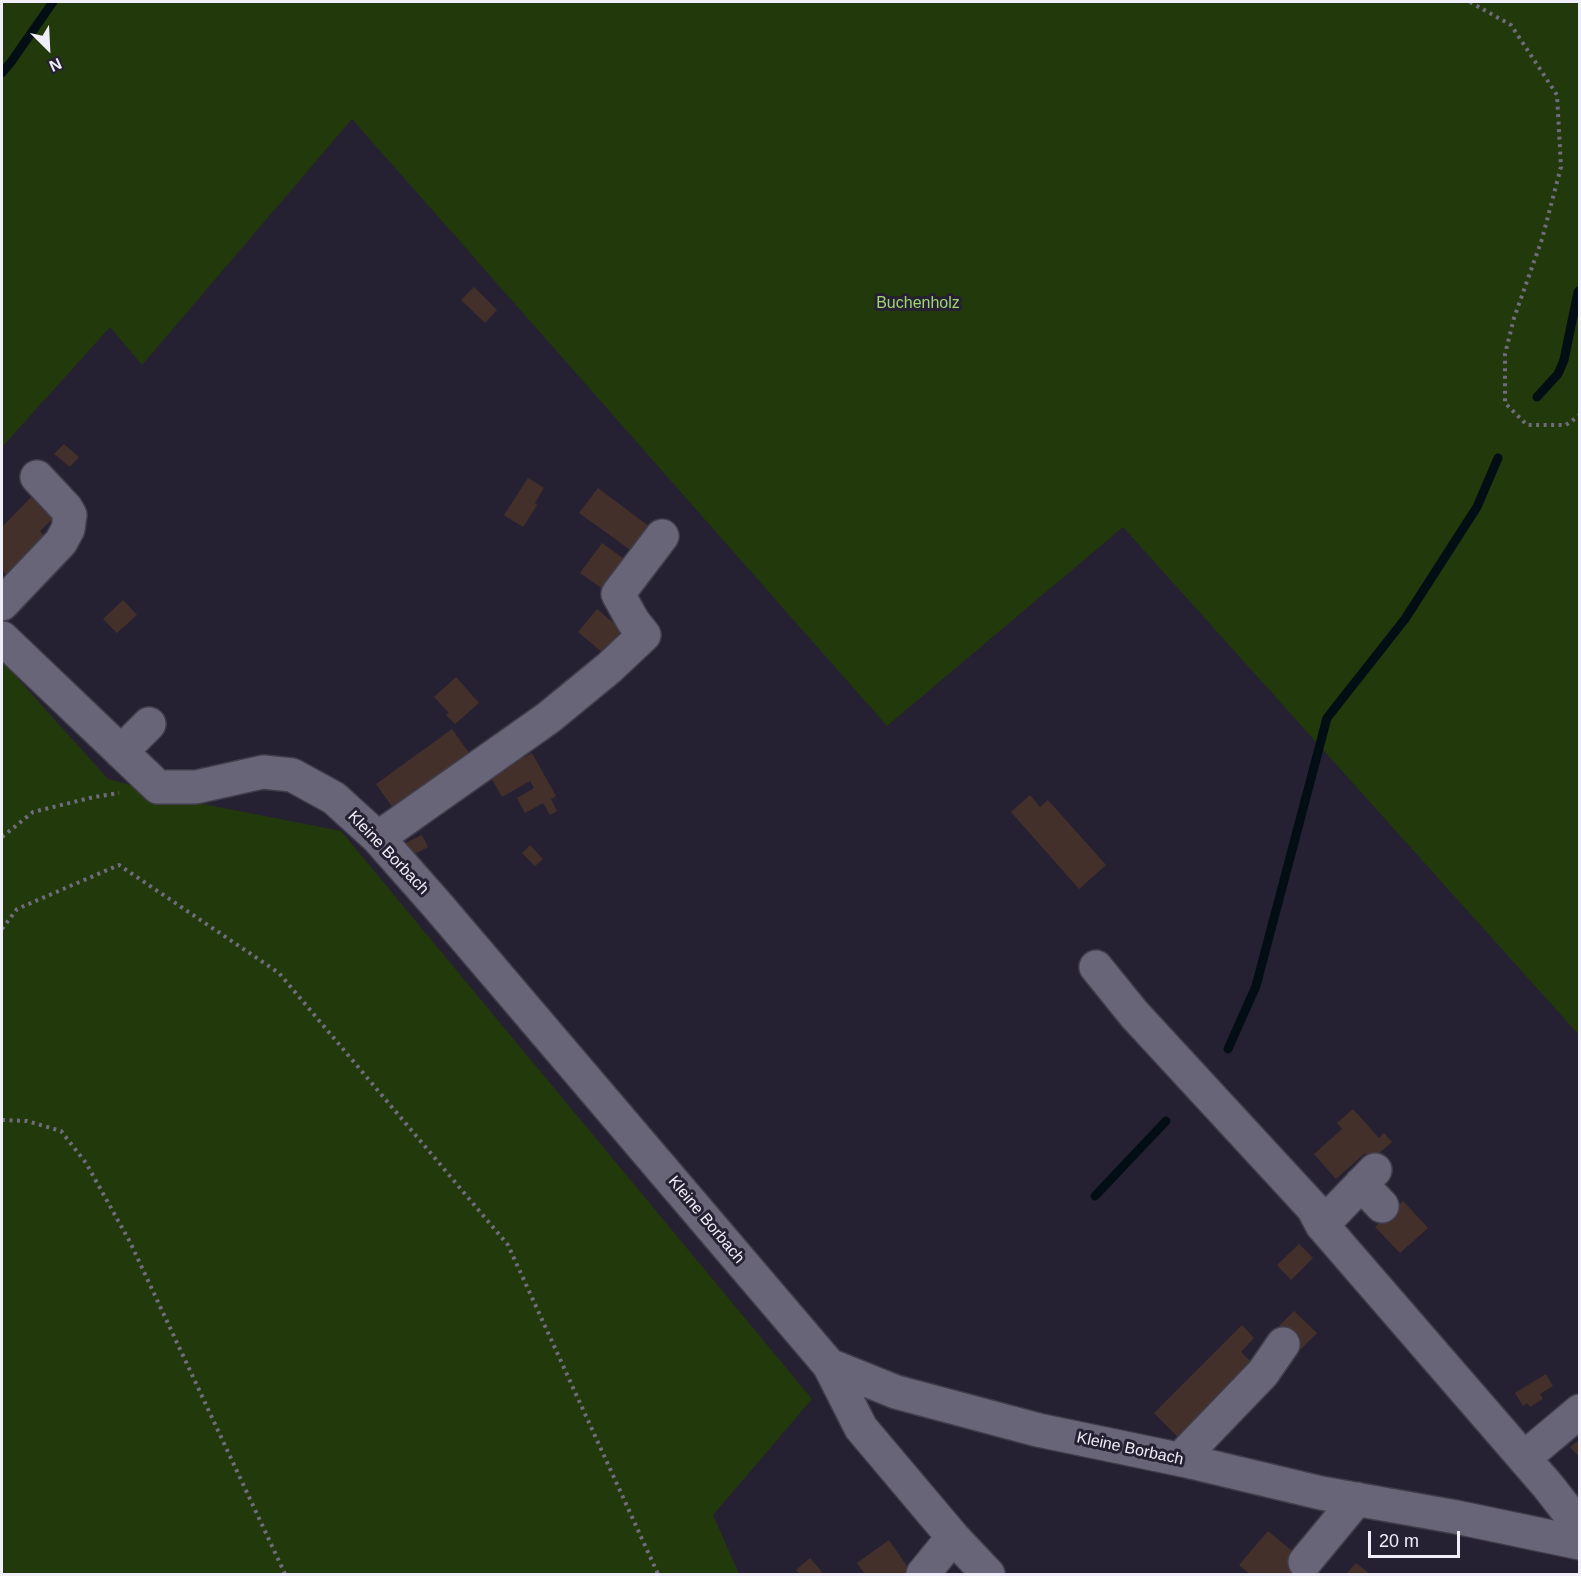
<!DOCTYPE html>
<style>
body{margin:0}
#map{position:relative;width:1581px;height:1576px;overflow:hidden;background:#262132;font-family:Helvetica,sans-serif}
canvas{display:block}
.frame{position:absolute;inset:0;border:3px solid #f0eef9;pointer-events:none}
.north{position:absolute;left:18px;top:18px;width:60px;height:60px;-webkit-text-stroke:4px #262132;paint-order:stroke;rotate:156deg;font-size:16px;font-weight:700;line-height:24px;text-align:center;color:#f0eef9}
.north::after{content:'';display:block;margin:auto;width:21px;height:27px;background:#f0eef9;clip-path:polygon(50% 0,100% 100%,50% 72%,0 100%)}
.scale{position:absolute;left:1368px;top:1531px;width:92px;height:27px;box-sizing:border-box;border:3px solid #f0eef9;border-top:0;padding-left:8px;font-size:18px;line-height:21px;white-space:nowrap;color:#f0eef9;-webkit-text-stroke:4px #262132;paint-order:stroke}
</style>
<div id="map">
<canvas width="1581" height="1576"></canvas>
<div class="frame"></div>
<div class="north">N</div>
<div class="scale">20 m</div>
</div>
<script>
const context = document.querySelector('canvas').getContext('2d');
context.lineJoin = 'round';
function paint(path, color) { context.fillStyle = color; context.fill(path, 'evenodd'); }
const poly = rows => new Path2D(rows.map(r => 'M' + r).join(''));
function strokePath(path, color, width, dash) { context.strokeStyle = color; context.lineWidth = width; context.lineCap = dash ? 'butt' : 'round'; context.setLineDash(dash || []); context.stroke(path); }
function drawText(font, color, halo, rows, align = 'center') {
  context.font = font + ' Helvetica,sans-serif'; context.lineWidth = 6; context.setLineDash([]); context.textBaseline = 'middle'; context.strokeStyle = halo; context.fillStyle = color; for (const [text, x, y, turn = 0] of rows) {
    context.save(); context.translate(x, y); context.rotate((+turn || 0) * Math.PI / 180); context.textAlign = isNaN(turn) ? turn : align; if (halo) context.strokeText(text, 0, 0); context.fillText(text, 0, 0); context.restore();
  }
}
const green = poly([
 [2,2,1579,2,1579,1035,1123,527,887,726,352,119,142,365,110,327,2,447],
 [2,661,108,779,203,804,341,831,812,1399,713,1515,739,1574,2,1574]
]);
const stream = poly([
 [2,73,11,62,53,2],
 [1537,397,1558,374,1564,360,1578,292,1580,290],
 [1228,1049,1256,986,1327,718,1405,619,1477,507,1498,458],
 [1095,1196,1166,1121]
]);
const building = poly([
 [474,287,497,310,485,323,461,300],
 [64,444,79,457,70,467,54,454],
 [528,478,544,488,535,503,537,505,523,527,504,515],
 [598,488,654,530,636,554,579,513],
 [39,489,61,511,40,531,48,540,10,578,2,570,2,527],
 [602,543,631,564,610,594,580,573],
 [123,600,137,615,117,633,103,619],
 [597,609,622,630,603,653,578,632],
 [456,677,479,703,455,724,446,715,449,713,434,697],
 [452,729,474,760,398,815,376,784],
 [532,753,556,796,551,799,557,811,550,815,543,803,525,813,517,798,534,788,530,781,502,797,489,774,517,758,519,760],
 [1030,795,1040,807,1048,800,1106,865,1079,889,1011,812],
 [422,835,428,847,412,855,406,843],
 [530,845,543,859,535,866,522,853],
 [1353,1109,1379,1138,1384,1133,1392,1142,1371,1160,1365,1153,1336,1179,1314,1154,1342,1129,1337,1123],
 [1403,1201,1428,1228,1400,1253,1375,1227],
 [1299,1244,1313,1258,1291,1280,1277,1265],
 [1294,1311,1317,1333,1294,1356,1272,1333],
 [1242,1325,1254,1338,1241,1352,1257,1368,1183,1442,1154,1413],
 [1546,1374,1553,1386,1540,1394,1543,1399,1530,1407,1527,1403,1523,1406,1515,1393],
 [1580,1439,1580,1458,1570,1447],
 [1268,1531,1320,1574,1250,1574,1239,1565],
 [889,1540,911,1572,907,1574,861,1574,864,1573,857,1563],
 [810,1558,822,1572,820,1574,800,1574,796,1570],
 [1356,1563,1370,1574,1346,1574]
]);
const path = poly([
 [1470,2,1511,25,1557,95,1561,167,1542,239,1514,318,1505,354,1505,403,1527,425,1566,425,1580,415],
 [2,837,33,812,94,797,119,793],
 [2,929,17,909,119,865,279,973,508,1245,658,1574],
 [2,1120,27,1121,61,1131,86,1163,130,1242,285,1574]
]);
const minor = poly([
 [2,604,61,542,68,529,70,515,66,508,37,477],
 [2,638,158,787,196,787,263,772,292,775,334,798,378,838,438,906,829,1365,896,1392,1038,1430,1187,1461,1321,1493,1456,1517,1580,1543],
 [121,752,149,724],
 [378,838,548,718,609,668,644,635,633,621,618,594,662,536],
 [1096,967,1134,1014,1313,1208,1322,1225,1548,1486,1580,1527],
 [1361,1184,1382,1206],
 [1322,1225,1375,1170],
 [829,1365,861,1428,953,1537,988,1574],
 [1524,1458,1580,1411],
 [1187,1461,1188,1451,1263,1373,1283,1344],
 [1305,1562,1357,1499],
 [923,1574,953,1537]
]);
const parkNames = [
 ["Buchenholz",918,304]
];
const streetNames = [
 ["Kleine Borbach",388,853,46],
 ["Kleine Borbach",706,1220,50],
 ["Kleine Borbach",1130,1449,12]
];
paint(green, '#22390b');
strokePath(stream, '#030e14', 9);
paint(building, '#44302a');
strokePath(minor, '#403d4b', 36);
strokePath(path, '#706c7b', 4, [3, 4.5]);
strokePath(minor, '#696579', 33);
drawText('16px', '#9fd670', '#262132', parkNames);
drawText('16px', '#f0eef9', '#262132', streetNames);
</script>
